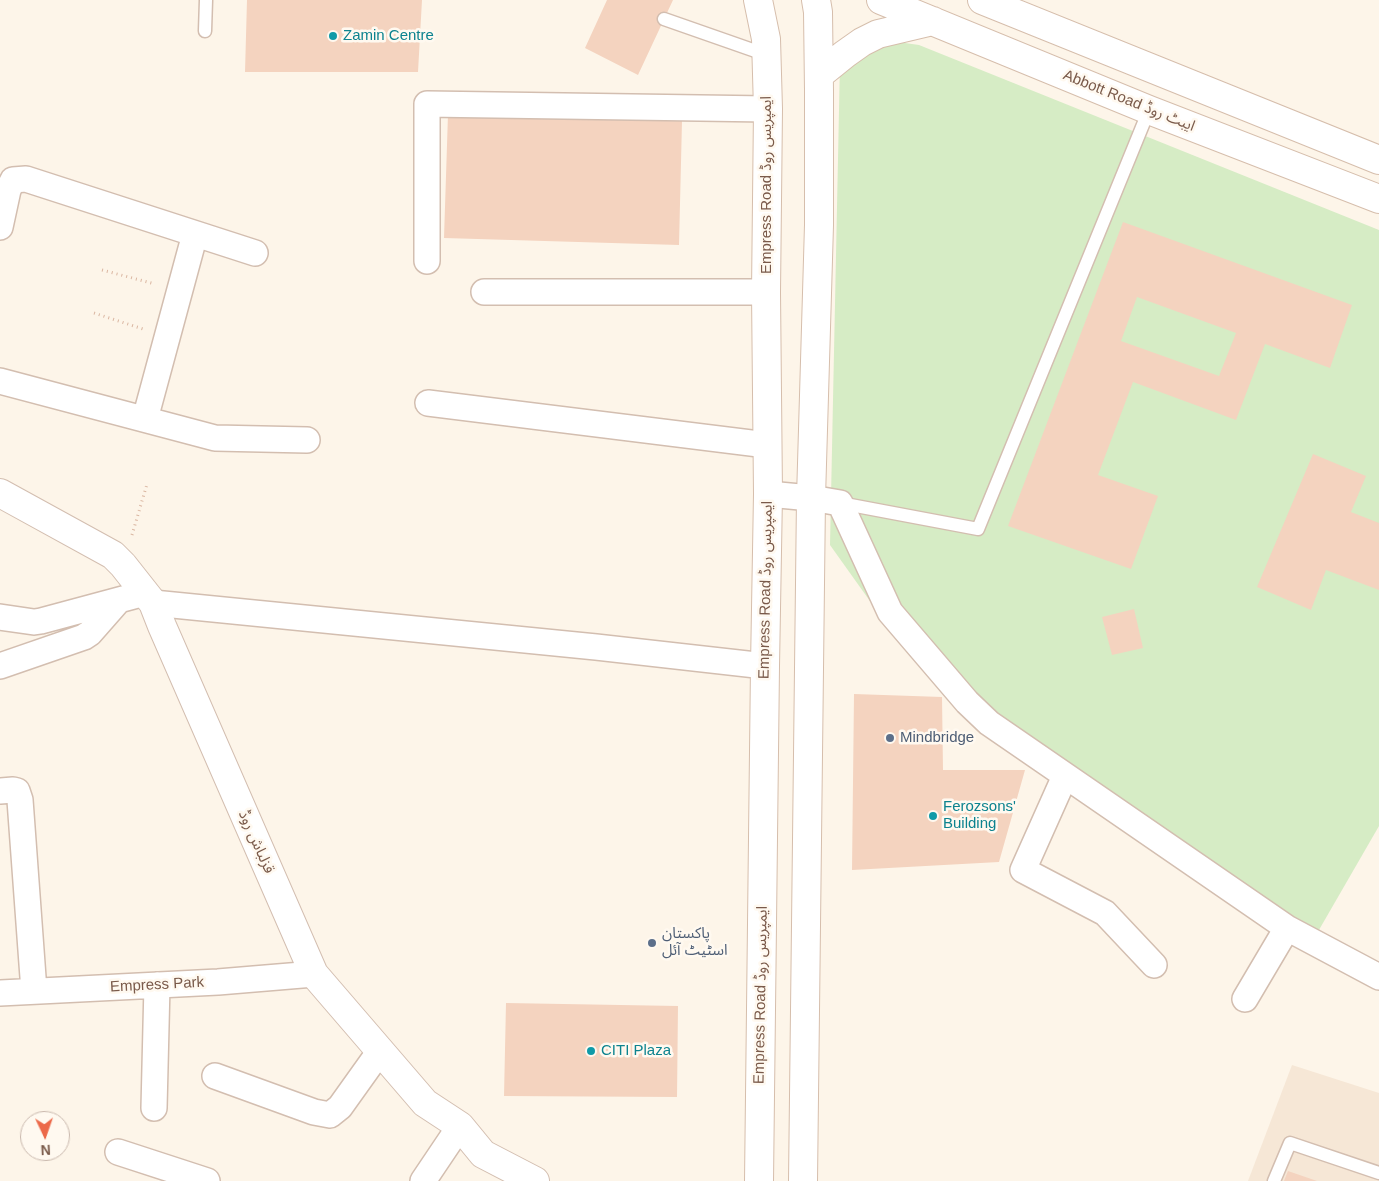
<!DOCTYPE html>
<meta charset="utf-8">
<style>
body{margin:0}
#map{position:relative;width:1379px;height:1181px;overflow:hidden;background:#fdf5e9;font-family:Helvetica,sans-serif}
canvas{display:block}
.north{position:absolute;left:20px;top:1111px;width:50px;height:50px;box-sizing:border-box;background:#fff9f0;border:1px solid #cab9ae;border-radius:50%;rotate:177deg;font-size:14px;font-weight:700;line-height:20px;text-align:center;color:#7a5a4a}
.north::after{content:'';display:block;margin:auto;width:18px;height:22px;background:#ec6949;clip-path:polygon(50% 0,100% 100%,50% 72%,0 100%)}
</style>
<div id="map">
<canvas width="1379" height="1181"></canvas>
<div class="north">N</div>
</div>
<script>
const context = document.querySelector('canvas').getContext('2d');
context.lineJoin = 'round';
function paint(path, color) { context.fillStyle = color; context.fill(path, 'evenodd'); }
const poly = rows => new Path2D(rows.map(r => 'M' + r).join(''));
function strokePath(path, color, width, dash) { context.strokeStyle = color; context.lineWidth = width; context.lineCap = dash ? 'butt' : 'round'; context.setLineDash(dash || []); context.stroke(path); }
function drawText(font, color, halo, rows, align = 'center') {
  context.font = font + ' Helvetica,"Noto Sans Arabic",sans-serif'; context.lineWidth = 5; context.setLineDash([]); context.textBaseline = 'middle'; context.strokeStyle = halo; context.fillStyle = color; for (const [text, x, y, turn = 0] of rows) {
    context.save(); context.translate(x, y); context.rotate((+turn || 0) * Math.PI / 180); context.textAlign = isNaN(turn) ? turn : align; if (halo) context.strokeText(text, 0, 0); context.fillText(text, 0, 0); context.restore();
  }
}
const residential = poly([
 [1292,1065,1379,1093,1379,1181,1248,1181]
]);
const green = poly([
 [898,42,919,45,1379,230,1379,826,1312,942,989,723,887,625,830,545,840,62,845,54]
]);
const building = poly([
 [247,0,422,0,418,72,245,72],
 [607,0,673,0,638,75,585,48],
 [448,114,682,121,679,245,444,238],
 [1123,222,1352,305,1330,368,1265,344,1236,420,1133,382,1098,475,1158,496,1131,569,1008,526],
 [1137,297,1236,333,1219,376,1121,341],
 [1313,454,1366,476,1351,512,1379,523,1379,590,1326,570,1311,610,1257,587],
 [1134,609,1143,648,1112,655,1102,617],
 [854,694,942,697,943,770,1025,770,999,862,852,870],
 [506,1003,678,1006,677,1097,504,1096],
 [1288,1171,1317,1181,1284,1181]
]);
const path = poly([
 [102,270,155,284],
 [94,313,143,329],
 [132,535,147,484]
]);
const service = poly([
 [664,19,767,55],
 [205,31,206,0],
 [840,503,978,529,1149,110],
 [1274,1181,1290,1143,1379,1173]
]);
const minor = poly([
 [0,227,8,190,13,180,26,179,255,253],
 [427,261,427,104,768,109],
 [484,292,766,292],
 [0,381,215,438,307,440],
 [428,403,767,445],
 [145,419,195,234],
 [768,494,811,498,840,503,890,612,967,702,989,723,1287,928,1379,977],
 [153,603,596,647,765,666],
 [0,617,34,622,41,621,145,593],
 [0,666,84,637,90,633,119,600],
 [1065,776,1023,870,1105,913,1154,965],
 [0,791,13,790,17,791,20,800,34,991],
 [0,993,218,982,314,974],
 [1245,999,1287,928],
 [215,1076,314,1112,330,1115,340,1107,380,1051],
 [154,1108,157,985],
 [118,1152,207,1181],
 [423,1181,460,1126]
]);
const tertiary = poly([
 [0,493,113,555,123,565,153,603,162,626,314,974,425,1103,460,1126,483,1154,535,1181]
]);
const secondary = poly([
 [758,0,766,39,768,109,766,292,768,494,765,666,759,1181],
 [881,0,1149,110,1379,199],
 [982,0,1379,160],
 [819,75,845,54,862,42,878,34,933,21],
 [803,1181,811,498,819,225,819,91,818,12,816,0]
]);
const markers = [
 [333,36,5,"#0f9aa8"],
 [890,738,5,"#5c6f8a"],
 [933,816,5,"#0f9aa8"],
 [652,943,5,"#5c6f8a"],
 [591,1051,5,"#0f9aa8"]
];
const cultureNames = [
 ["Zamin Centre",343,36],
 ["Ferozsons'",943,807],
 ["Building",943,824],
 ["CITI Plaza",601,1051]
];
const streetNames = [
 ["Abbott Road ایبٹ روڈ",1129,101,22],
 ["Empress Road ایمپریس روڈ",767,185,-90],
 ["Empress Road ایمپریس روڈ",766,590,-89],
 ["قزلباش روڈ",256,842,66],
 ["Empress Park",157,985,-3],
 ["Empress Road ایمپریس روڈ",761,995,-89]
];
const serviceNames = [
 ["Mindbridge",900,738],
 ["پاکستان",662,934],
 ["اسٹیٹ آئل",662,951]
];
paint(residential, '#f6e7d6');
paint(green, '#d6ecc5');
paint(building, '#f4d3bf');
strokePath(service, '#d3beb0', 15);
strokePath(minor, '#d3beb0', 28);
strokePath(tertiary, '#d3beb0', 30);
strokePath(secondary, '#d6beac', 30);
strokePath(path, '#dab6a1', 3, [1, 4]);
strokePath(service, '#fff', 12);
strokePath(minor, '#fff', 25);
strokePath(tertiary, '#fff', 28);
strokePath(secondary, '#fff', 28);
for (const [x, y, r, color] of markers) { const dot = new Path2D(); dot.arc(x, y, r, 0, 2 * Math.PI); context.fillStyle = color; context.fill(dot); strokePath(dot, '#fff9f0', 2); }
drawText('15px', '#0d838f', '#fff9f0', cultureNames, 'left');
drawText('15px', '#7a5a4a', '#fff9f0', streetNames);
drawText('15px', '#4e5e75', '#fff9f0', serviceNames, 'left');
</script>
